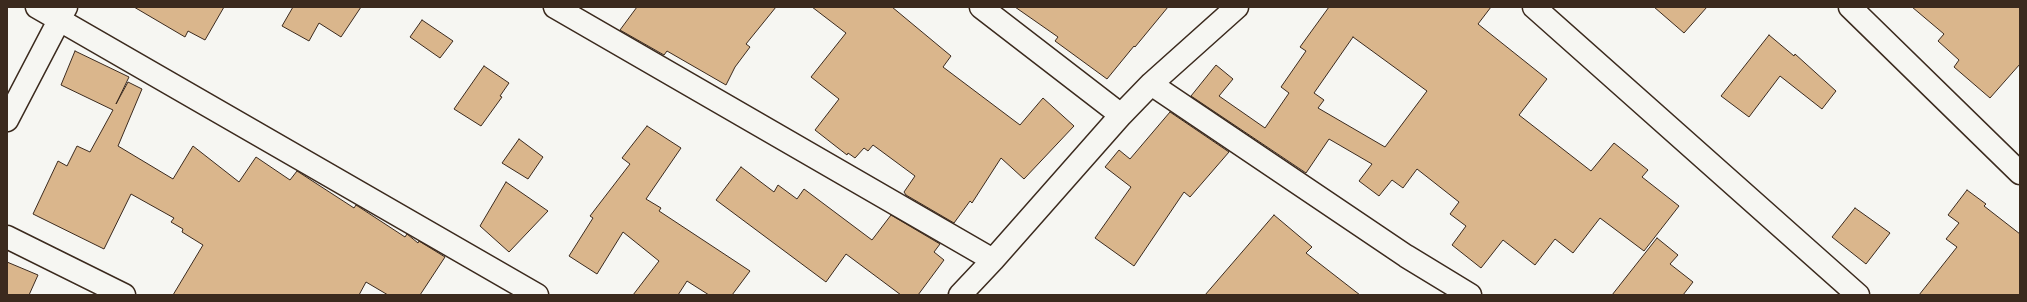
<!DOCTYPE html>
<style>
body{margin:0}
#map{position:relative;width:2027px;height:302px;overflow:hidden;background:#f6f6f2;font-family:Pangolin,sans-serif}
canvas{display:block}
.frame{position:absolute;inset:0;border:8px solid #3b2a1e;pointer-events:none}
</style>
<div id="map">
<canvas width="2027" height="302"></canvas>
<div class="frame"></div>
</div>
<script>
const context = document.querySelector('canvas').getContext('2d');
context.lineJoin = 'round';
function paint(path, color) { context.fillStyle = color; context.fill(path, 'evenodd'); }
const poly = rows => new Path2D(rows.map(r => 'M' + r).join(''));
function strokePath(path, color, width, dash) { context.strokeStyle = color; context.lineWidth = width; context.lineCap = dash ? 'butt' : 'round'; context.setLineDash(dash || []); context.stroke(path); }
const building = poly([
 [134,7,224,7,205,40,188,31,185,37,134,7],
 [293,7,361,7,341,37,319,23,309,41,282,26,293,7],
 [637,7,776,7,746,44,750,47,735,67,726,85,667,51,664,55,620,30,637,7],
 [812,7,892,7,951,56,943,67,1020,125,1043,98,1074,126,1024,179,1001,158,972,203,970,201,954,223,906,195,904,192,915,176,873,145,868,151,864,148,855,158,848,153,847,155,815,130,839,99,811,77,846,33,812,7],
 [1015,7,1168,7,1135,47,1134,46,1107,79,1055,41,1058,37,1015,7],
 [1329,7,1491,7,1478,24,1547,79,1519,115,1591,171,1614,143,1648,170,1642,177,1679,206,1644,251,1600,218,1573,253,1555,239,1535,265,1503,240,1481,268,1452,245,1466,226,1450,214,1459,202,1417,169,1403,188,1392,180,1379,196,1359,181,1372,164,1329,139,1306,173,1191,96,1216,65,1233,79,1219,96,1265,128,1289,93,1281,87,1306,51,1300,47,1329,7],
 [1353,37,1427,91,1385,147,1318,108,1324,100,1314,93,1353,37],
 [1654,7,1707,7,1684,33,1654,7],
 [1912,7,2020,7,2020,64,1990,98,1954,67,1959,60,1938,41,1944,34,1912,7],
 [422,20,453,41,440,58,410,37,422,20],
 [1769,35,1794,56,1795,54,1836,91,1822,109,1780,76,1749,117,1721,96,1769,35],
 [75,51,129,77,116,104,128,82,142,89,118,146,173,179,193,146,239,182,256,157,290,180,297,171,354,208,356,205,405,237,407,234,418,243,419,241,445,257,420,295,388,295,366,282,359,295,173,295,203,245,182,232,183,229,171,222,174,218,131,194,104,249,33,214,58,161,67,166,77,146,90,152,113,110,61,85,75,51],
 [484,66,509,83,500,96,502,97,481,126,454,109,484,66],
 [1170,112,1229,152,1190,197,1184,192,1134,266,1095,238,1131,187,1105,167,1119,150,1130,159,1170,112],
 [647,126,681,148,646,199,661,208,659,211,750,271,732,295,709,295,687,281,678,295,633,295,659,261,623,232,597,274,569,256,593,218,590,216,630,164,622,158,647,126],
 [519,139,543,157,528,179,502,163,519,139],
 [741,167,774,192,778,185,797,199,804,189,872,240,891,215,940,244,934,252,944,260,918,295,901,295,846,254,826,282,716,200,741,167],
 [506,182,548,211,509,252,480,226,506,182],
 [1967,190,1986,204,1984,206,2020,234,2020,295,1919,295,1957,247,1946,239,1959,223,1948,215,1967,190],
 [1855,208,1890,233,1866,264,1832,237,1855,208],
 [1274,215,1312,247,1306,253,1360,295,1205,295,1274,215],
 [1657,238,1678,255,1670,264,1693,282,1683,295,1612,295,1657,238],
 [7,262,38,275,29,295,7,295,7,262]
]);
const minor = poly([
 [37,7,537,295],
 [555,7,993,260],
 [981,7,1121,115],
 [1534,7,1858,295],
 [1850,7,2020,173],
 [1151,84,1406,256,1470,295],
 [7,120,66,7],
 [7,237,124,295],
 [960,295,993,260,1121,115,1151,84,1237,7]
]);
paint(building, '#dab68c');
strokePath(building, '#3b2a1e', 1);
strokePath(minor, '#3b2a1e', 25);
strokePath(minor, '#f6f6f2', 22);
</script>
